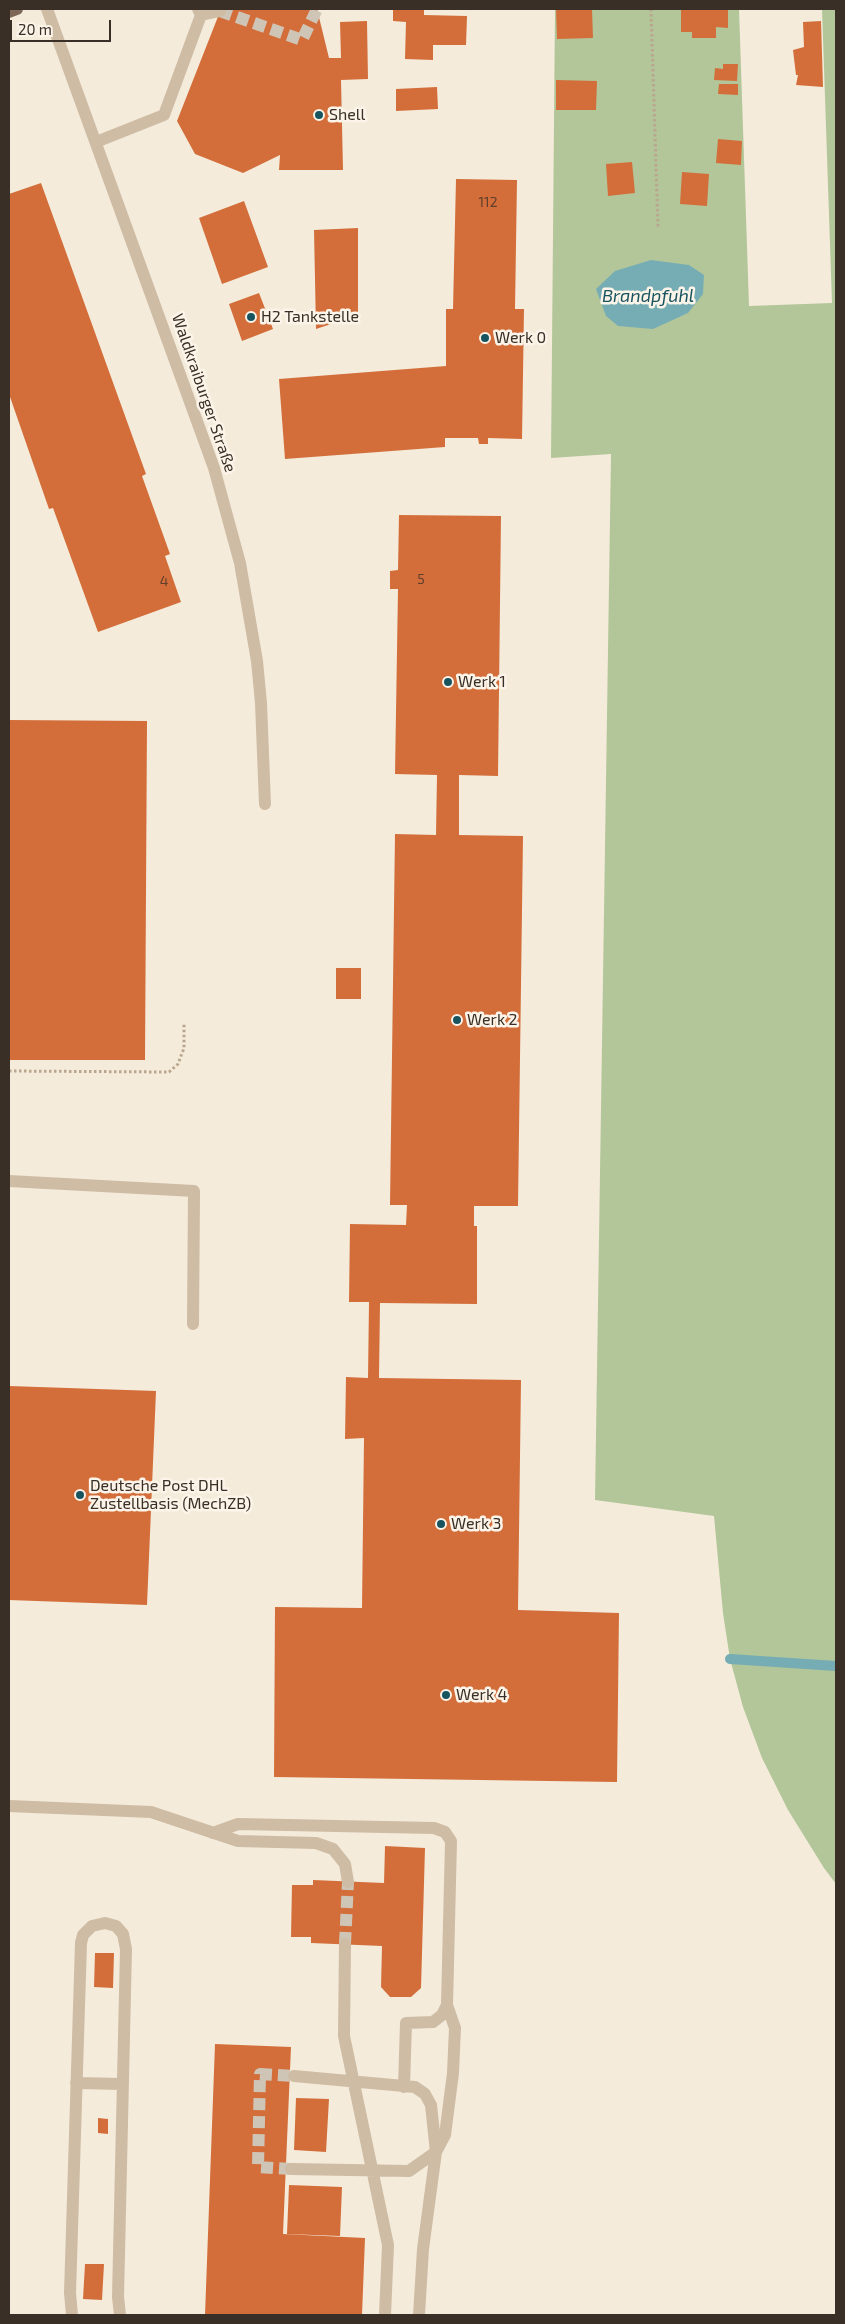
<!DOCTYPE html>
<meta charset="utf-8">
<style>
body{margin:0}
#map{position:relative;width:845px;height:2324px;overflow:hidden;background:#f5ebdb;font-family:"Exo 2",sans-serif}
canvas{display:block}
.frame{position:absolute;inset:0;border:10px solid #392f27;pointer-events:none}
.scale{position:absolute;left:10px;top:20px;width:101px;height:22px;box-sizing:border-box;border:2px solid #392f27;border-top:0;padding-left:6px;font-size:15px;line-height:18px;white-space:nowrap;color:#392f27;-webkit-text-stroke:4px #fcf4e8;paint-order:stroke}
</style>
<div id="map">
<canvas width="845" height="2324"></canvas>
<div class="frame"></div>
<div class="scale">20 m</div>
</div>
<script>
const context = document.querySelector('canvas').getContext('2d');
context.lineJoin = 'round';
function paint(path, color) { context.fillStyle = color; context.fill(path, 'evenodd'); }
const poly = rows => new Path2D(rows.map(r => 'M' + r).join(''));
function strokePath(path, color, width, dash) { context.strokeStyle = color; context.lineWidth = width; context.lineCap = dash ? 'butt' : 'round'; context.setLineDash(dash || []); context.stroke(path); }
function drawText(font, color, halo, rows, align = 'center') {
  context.font = font + ' "Exo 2",sans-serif'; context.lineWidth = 5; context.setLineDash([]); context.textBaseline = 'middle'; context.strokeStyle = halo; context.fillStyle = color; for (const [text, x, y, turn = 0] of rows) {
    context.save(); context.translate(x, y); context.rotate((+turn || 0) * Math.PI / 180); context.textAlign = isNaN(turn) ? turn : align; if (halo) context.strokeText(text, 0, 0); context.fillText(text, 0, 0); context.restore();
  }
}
const green = poly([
 [555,9,739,9,749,306,832,303,822,9,836,9,836,1884,824,1868,788,1810,762,1758,743,1707,730,1659,723,1613,714,1516,595,1500,611,454,551,458]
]);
const water = poly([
 [651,260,689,265,704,275,703,294,688,313,653,329,618,326,606,316,596,289,615,271]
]);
const stream = poly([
 [730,1659,836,1666]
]);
const building = poly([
 [221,9,317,9,329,58,341,58,340,22,367,21,368,79,341,80,343,170,279,170,280,155,243,173,195,154,177,121],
 [393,9,424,9,424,15,467,16,466,45,433,45,433,60,405,59,406,22,393,21],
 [556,9,592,9,593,38,557,39],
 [681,9,728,9,728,28,716,27,716,38,692,38,692,32,681,32],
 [821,21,823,87,796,85,798,75,796,75,793,50,804,47,803,22],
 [723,64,738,64,737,81,714,80,715,68,723,69],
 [556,80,597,81,596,110,556,110],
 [719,84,738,84,738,95,718,94],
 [437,87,438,109,396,111,396,89],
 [718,139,742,141,741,165,716,163],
 [632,162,635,193,608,196,606,164],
 [682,172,709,174,707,206,680,204],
 [456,179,517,180,515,309,524,309,522,439,488,438,488,444,479,444,478,438,445,438,445,447,285,459,279,379,446,366,446,309,453,309],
 [41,183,146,474,142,476,170,554,165,556,181,602,98,632,53,508,49,509,9,394,9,194],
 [244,201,268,267,222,284,199,218],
 [358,228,358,315,316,329,314,230],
 [259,293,273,329,242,341,229,304],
 [399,515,501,516,498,776,459,775,459,835,523,836,518,1206,474,1206,474,1226,477,1226,477,1304,380,1303,379,1378,521,1380,518,1610,619,1613,617,1782,274,1777,275,1607,362,1608,364,1438,345,1439,346,1377,368,1378,369,1302,349,1302,350,1224,406,1225,407,1205,390,1205,395,834,436,835,437,775,395,774,398,589,390,589,390,571,398,570],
 [9,720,147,721,145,1060,9,1060],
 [336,968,361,968,361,999,336,999],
 [9,1386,156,1391,147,1605,9,1600],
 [385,1846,425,1848,421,1988,411,1997,390,1997,381,1987,382,1946,311,1943,311,1937,291,1937,292,1885,313,1885,313,1880,384,1883],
 [95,1953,114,1953,113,1988,94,1987],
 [215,2044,291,2047,283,2234,365,2238,362,2315,205,2315],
 [296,2098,329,2099,326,2152,294,2150],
 [98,2118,108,2119,108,2134,98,2133],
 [289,2185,342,2187,340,2236,287,2234],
 [85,2264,104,2264,102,2300,83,2299]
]);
const minorTunnel = poly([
 [220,11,302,40,317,9],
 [345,1944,348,1882],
 [291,2169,258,2167,260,2074,294,2076]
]);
const path = poly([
 [651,9,658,228],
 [9,1071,169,1072,178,1064,184,1048,184,1024]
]);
const minor = poly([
 [47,9,214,468,240,563,257,661,261,703,265,804],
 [201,15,220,11],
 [96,142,164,115,201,15,198,9],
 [9,1181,194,1191,193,1324],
 [9,1806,151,1812,238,1841,316,1843,333,1849,345,1864,348,1882],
 [213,1833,238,1824,434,1828,445,1832,451,1841,447,2005,455,2028,453,2073,445,2135,436,2152,409,2171,291,2169],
 [345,1944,344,2036,388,2245,385,2315],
 [294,2076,415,2087,425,2094,431,2105,436,2152,423,2249,419,2315],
 [76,2083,123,2084],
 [404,2087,406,2023,433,2022,442,2015,447,2005],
 [72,2315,70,2293,81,1943,83,1935,92,1926,105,1923,116,1926,123,1934,126,1949,118,2297,120,2315]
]);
const major = poly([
 [9,12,17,9]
]);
const markers = [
 [319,115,5,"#185460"],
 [251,317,5,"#185460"],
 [485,338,5,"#185460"],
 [448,682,5,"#185460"],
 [457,1020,5,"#185460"],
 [80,1495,5,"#185460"],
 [441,1524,5,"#185460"],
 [446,1695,5,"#185460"]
];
const numberNames = [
 ["112",488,202],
 ["5",421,579],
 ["4",164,581]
];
const poiNames = [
 ["Shell",329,115],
 ["H2 Tankstelle",261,317],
 ["Werk 0",495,338],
 ["Werk 1",458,682],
 ["Werk 2",467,1020],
 ["Deutsche Post DHL",90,1486],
 ["Zustellbasis (MechZB)",90,1504],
 ["Werk 3",451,1524],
 ["Werk 4",456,1695]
];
const streetNames = [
 ["Waldkraiburger Straße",204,393,71]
];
const waterNames = [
 ["Brandpfuhl",648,296]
];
paint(green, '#b2c699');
paint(water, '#76adb5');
strokePath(stream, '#76adb5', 10);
paint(building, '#d36e3a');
strokePath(minorTunnel, '#cfc5b7', 12, [12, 6]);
strokePath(path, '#baa68f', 3, [2.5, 2.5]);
strokePath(minor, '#cebca5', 12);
strokePath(major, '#7d6756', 12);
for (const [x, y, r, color] of markers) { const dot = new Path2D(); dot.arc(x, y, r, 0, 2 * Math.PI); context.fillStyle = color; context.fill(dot); strokePath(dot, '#fcf4e8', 2); }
drawText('14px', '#603f2c', null, numberNames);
drawText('16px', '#392f27', '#fcf4e8', poiNames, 'left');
drawText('16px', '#392f27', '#fcf4e8', streetNames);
drawText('italic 18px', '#185460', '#fcf4e8', waterNames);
</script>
